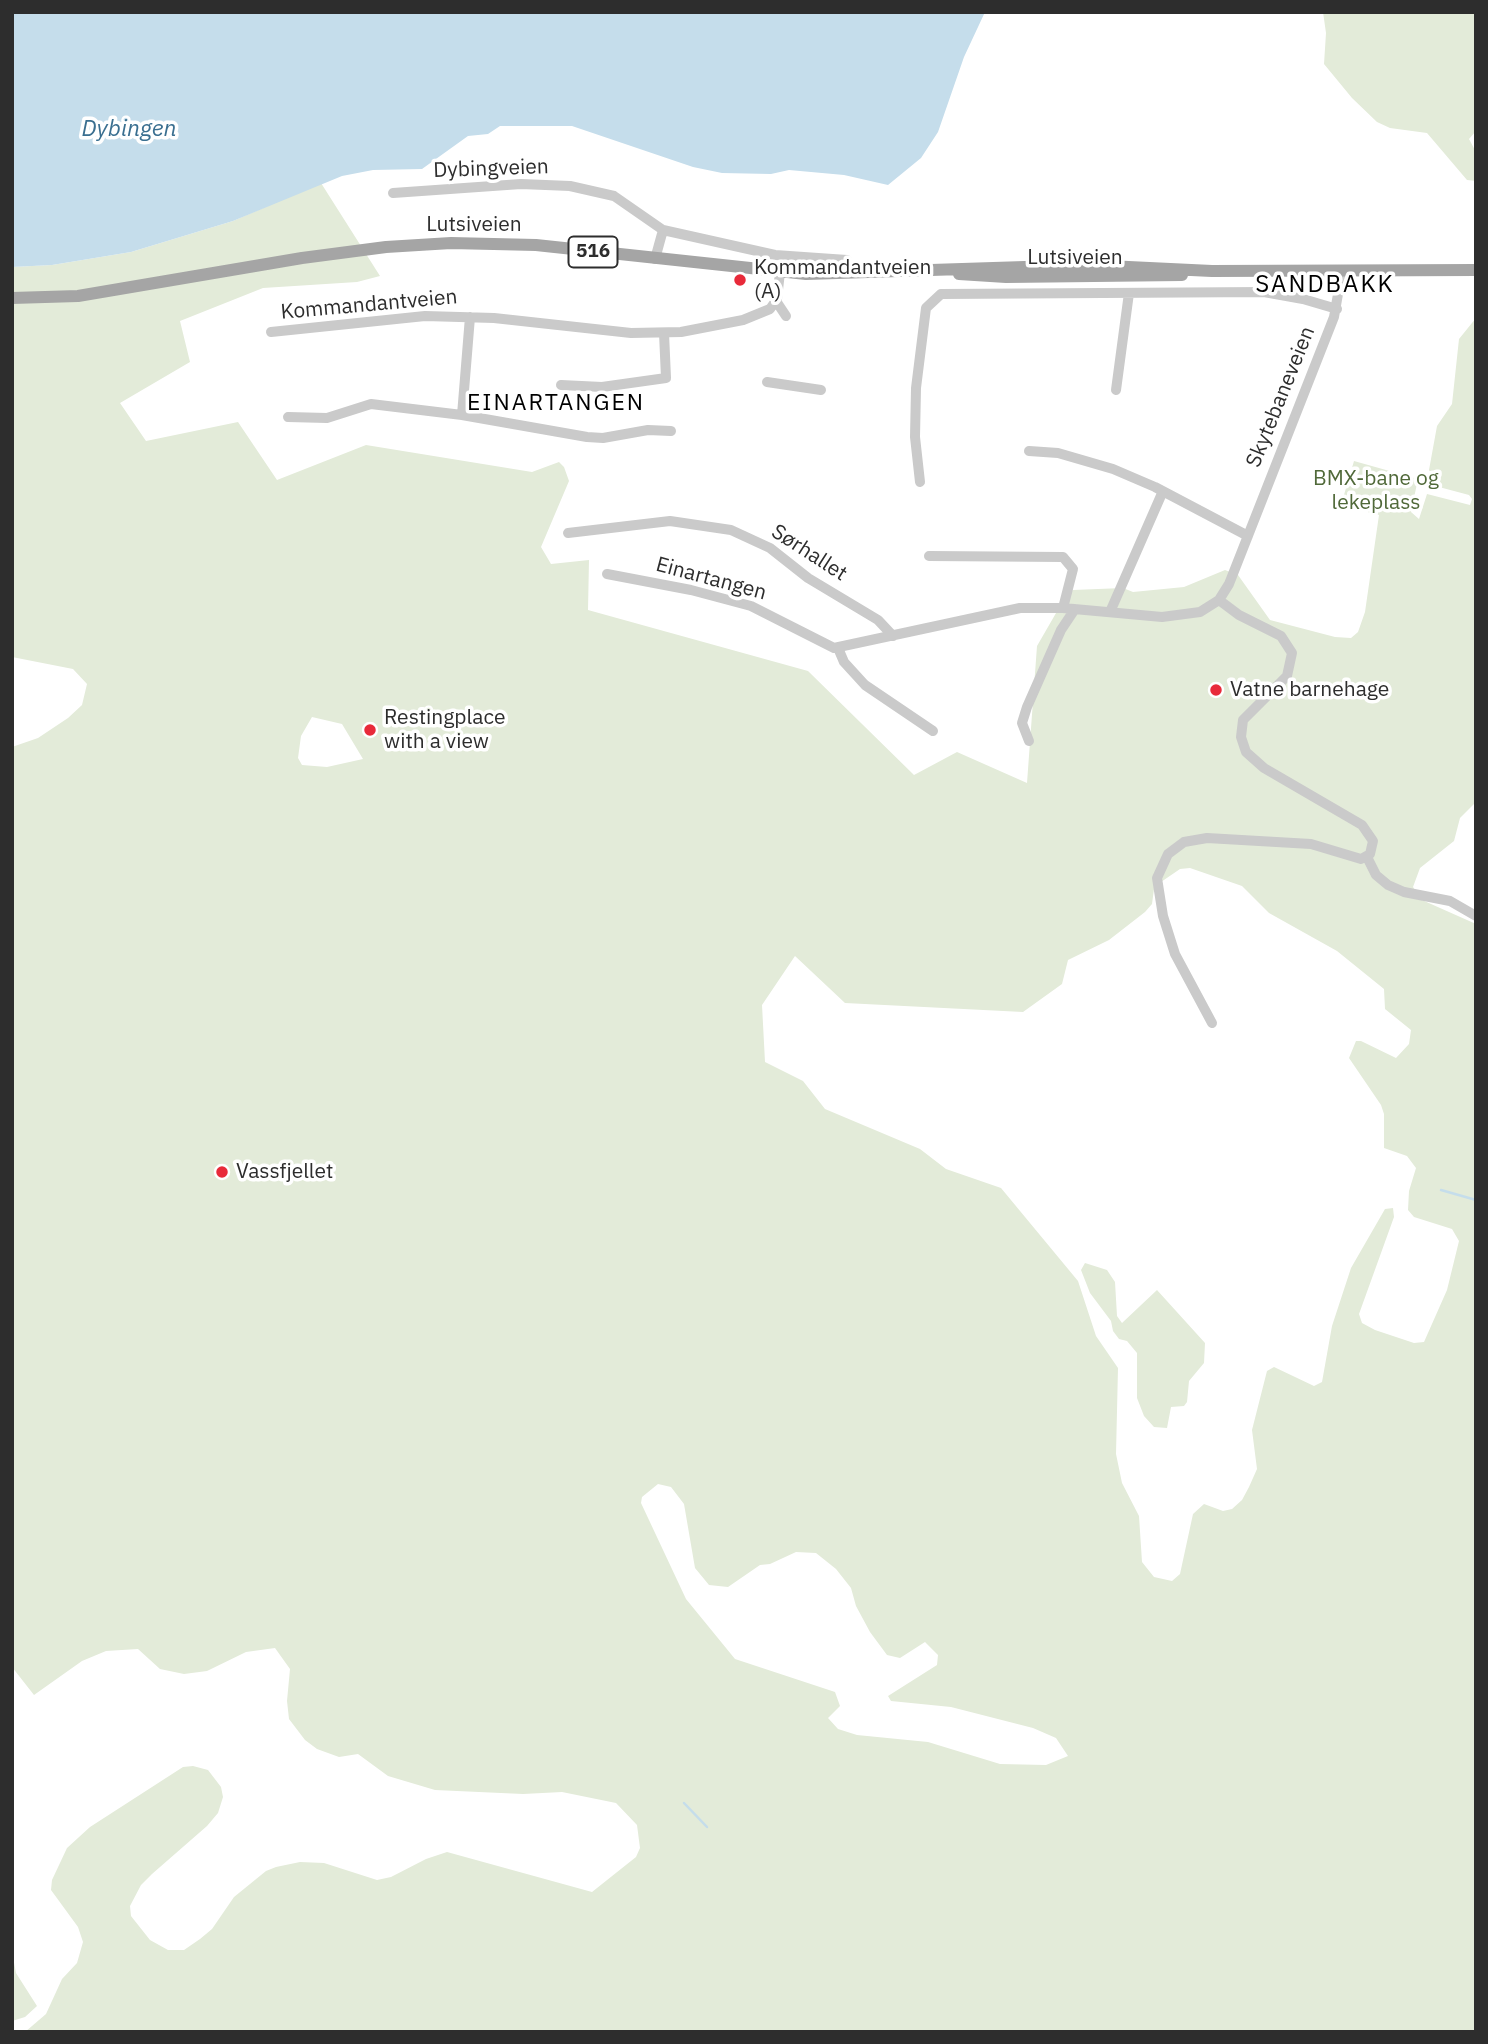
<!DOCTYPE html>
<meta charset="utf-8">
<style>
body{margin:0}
#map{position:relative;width:1488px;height:2044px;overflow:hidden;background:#fff;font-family:"IBM Plex Sans",sans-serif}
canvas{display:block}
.frame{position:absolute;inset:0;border:14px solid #2d2d2d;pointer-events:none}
</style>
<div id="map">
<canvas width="1488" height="2044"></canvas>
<div class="frame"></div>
</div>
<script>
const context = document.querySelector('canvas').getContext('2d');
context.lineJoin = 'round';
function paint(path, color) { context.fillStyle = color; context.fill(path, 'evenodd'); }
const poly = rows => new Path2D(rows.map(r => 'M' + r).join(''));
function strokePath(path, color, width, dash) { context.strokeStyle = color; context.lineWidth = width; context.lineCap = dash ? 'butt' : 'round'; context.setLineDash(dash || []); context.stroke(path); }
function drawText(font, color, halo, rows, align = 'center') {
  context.font = font + ' "IBM Plex Sans",sans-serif'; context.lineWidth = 7; context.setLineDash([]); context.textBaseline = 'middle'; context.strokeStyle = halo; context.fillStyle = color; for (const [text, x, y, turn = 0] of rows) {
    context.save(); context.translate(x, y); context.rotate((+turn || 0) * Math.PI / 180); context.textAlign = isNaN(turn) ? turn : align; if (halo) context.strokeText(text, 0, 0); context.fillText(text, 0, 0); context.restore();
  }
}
const green = poly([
 [1323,12,1476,12,1476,131,1469,139,1476,152,1476,181,1467,180,1427,133,1390,128,1377,122,1352,98,1324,64,1326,33],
 [321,183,380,276,357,282,263,288,180,321,190,362,120,403,146,441,238,422,277,480,366,445,532,472,559,462,564,467,569,481,541,547,551,564,589,560,588,610,808,671,914,775,957,752,1027,783,1037,646,1067,594,1073,590,1123,588,1133,592,1184,587,1225,570,1238,575,1270,620,1335,637,1351,638,1358,632,1365,612,1379,515,1341,505,1354,461,1418,479,1411,512,1419,519,1427,494,1470,505,1472,499,1469,495,1439,487,1429,470,1437,426,1452,404,1459,339,1476,318,1476,802,1460,818,1454,841,1420,868,1413,887,1422,900,1476,924,1476,2032,25,2032,46,2014,62,1979,77,1963,83,1942,78,1927,51,1890,52,1880,67,1848,90,1827,183,1767,193,1766,208,1770,221,1787,223,1797,218,1813,207,1826,152,1874,141,1885,130,1906,131,1916,150,1940,168,1950,184,1950,200,1939,212,1929,234,1897,266,1871,276,1867,300,1862,324,1863,377,1880,391,1877,426,1859,447,1852,592,1892,636,1857,640,1848,637,1825,616,1803,562,1792,523,1794,435,1790,388,1776,358,1754,339,1757,317,1749,305,1740,289,1719,287,1701,290,1669,275,1648,246,1652,207,1671,184,1674,160,1669,138,1649,106,1651,82,1661,34,1695,12,1667,12,747,38,738,68,718,82,705,87,684,73,669,12,657,12,267,52,265,131,252,233,221],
 [312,717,342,724,363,759,327,767,302,765,298,758,301,736],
 [1190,868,1242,886,1269,913,1337,951,1384,989,1385,1009,1411,1030,1409,1044,1396,1058,1361,1041,1356,1041,1349,1058,1381,1105,1384,1114,1384,1148,1407,1156,1416,1168,1409,1191,1408,1210,1414,1217,1452,1229,1459,1241,1447,1290,1424,1342,1414,1343,1375,1330,1362,1323,1359,1314,1394,1217,1393,1208,1385,1209,1351,1268,1332,1326,1322,1382,1314,1386,1274,1367,1267,1371,1252,1430,1257,1469,1249,1487,1242,1500,1232,1509,1223,1511,1204,1504,1193,1514,1180,1574,1172,1581,1154,1577,1142,1562,1139,1516,1122,1483,1116,1454,1118,1368,1096,1336,1078,1281,1001,1188,946,1169,920,1149,825,1109,803,1081,765,1062,762,1005,795,956,845,1003,1023,1012,1062,984,1068,960,1109,940,1145,912,1152,904,1154,889,1161,882,1180,869],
 [658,1484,671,1487,684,1504,695,1568,709,1585,728,1587,760,1565,770,1564,796,1552,816,1553,836,1569,851,1588,856,1606,870,1632,887,1655,900,1658,925,1642,938,1655,937,1665,888,1696,891,1701,951,1707,1033,1728,1056,1738,1068,1756,1046,1765,1000,1764,928,1742,857,1735,838,1729,828,1718,840,1706,835,1692,735,1659,686,1599,641,1503,642,1497],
 [1085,1263,1107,1270,1115,1282,1117,1316,1122,1323,1157,1290,1205,1343,1204,1363,1189,1381,1187,1402,1184,1406,1171,1407,1167,1428,1154,1427,1144,1416,1137,1398,1137,1353,1127,1341,1119,1339,1113,1331,1111,1321,1090,1293,1081,1270],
 [12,1952,16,1973,37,2006,25,2017,12,2021]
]);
const water = poly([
 [12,12,985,12,964,57,938,132,921,158,888,185,844,175,789,170,771,174,722,173,693,167,572,126,500,126,488,134,468,136,422,169,373,170,342,176,233,221,131,252,52,265,12,267]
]);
const stream = poly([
 [1441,1190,1476,1200],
 [684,1803,707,1827]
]);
const minor = poly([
 [393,193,521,184,570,186,614,196,663,230,775,255,847,260],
 [655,259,663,230],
 [776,301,786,316],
 [271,332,425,316,494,318,631,333,681,332,743,320,770,309,777,299,780,272],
 [767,382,821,390],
 [561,385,602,387,666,378,664,333],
 [1116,390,1129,293],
 [462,415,470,317],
 [288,417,327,418,371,404,462,415,587,437,603,438,648,430,671,431],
 [1029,451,1058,453,1113,469,1155,487,1248,536],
 [920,482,915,437,916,388,926,308,941,294,1264,292,1303,299,1337,309],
 [568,533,670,521,731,530,770,548,808,578,878,620,893,636],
 [929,556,1063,557,1073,569,1063,608],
 [607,574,691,590,751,606,834,648,1020,608,1063,608,1162,617,1200,612,1219,600,1229,584,1334,317,1342,271],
 [1110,612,1163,491],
 [838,648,844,662,865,685,933,731],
 [1029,741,1022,723,1027,707,1061,630,1075,609],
 [1367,857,1376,875,1388,885,1404,892,1450,901,1476,916],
 [1212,1023,1175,954,1163,916,1157,878,1168,854,1184,842,1207,838,1311,844,1361,859,1370,854,1373,841,1362,825,1264,768,1246,752,1241,737,1243,720,1287,676,1292,653,1281,636,1239,615,1219,600]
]);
const major = poly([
 [959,274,1006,277,1182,275],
 [12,298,78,296,302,258,386,247,451,243,536,245,806,274,1087,265,1212,271,1476,270]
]);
const markers = [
 [740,280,7,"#e82a3a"],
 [1216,690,7,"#e82a3a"],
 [370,730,7,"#e82a3a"],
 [222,1172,7,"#e82a3a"]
];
const shields = [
 [593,252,49]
];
const shieldNames = [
 ["516",593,252]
];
const streetNames = [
 ["Dybingveien",491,169,-2],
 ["Lutsiveien",474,225],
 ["Lutsiveien",1075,258],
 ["Kommandantveien",369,305,-5],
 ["Skytebaneveien",1281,397,-68],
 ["Sørhallet",809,553,33],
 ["Einartangen",711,579,15]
];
const poiNames = [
 ["Kommandantveien",754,268],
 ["(A)",754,292],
 ["Vatne barnehage",1230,690],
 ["Restingplace",384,718],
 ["with a view",384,742],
 ["Vassfjellet",236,1172]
];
const parkNames = [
 ["BMX-bane og",1376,479],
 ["lekeplass",1376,503]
];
const waterNames = [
 ["Dybingen",129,129]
];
const neighbourhoodNames = [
 ["EINARTANGEN",556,403]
];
const quarterNames = [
 ["SANDBAKK",1325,285]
];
paint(green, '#e3ebd9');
paint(water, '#c5ddeb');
strokePath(stream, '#c5ddeb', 2.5);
strokePath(minor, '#cacaca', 10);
strokePath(major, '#a5a5a5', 12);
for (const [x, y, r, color] of markers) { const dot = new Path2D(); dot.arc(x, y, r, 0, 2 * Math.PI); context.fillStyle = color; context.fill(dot); strokePath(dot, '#fff', 2.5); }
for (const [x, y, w] of shields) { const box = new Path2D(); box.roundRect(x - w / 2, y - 15.5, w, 31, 5); context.fillStyle = '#fff'; context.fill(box); strokePath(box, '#2d2d2d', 2); }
drawText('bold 19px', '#2d2d2d', null, shieldNames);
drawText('21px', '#2d2d2d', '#fff', streetNames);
drawText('21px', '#2d2d2d', '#fff', poiNames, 'left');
drawText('21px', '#506939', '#fff', parkNames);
drawText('italic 23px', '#3a6f90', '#fff', waterNames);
context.letterSpacing = '2px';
drawText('23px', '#000', '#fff', neighbourhoodNames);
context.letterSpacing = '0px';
context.letterSpacing = '2px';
drawText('24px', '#000', '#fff', quarterNames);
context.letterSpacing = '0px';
</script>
